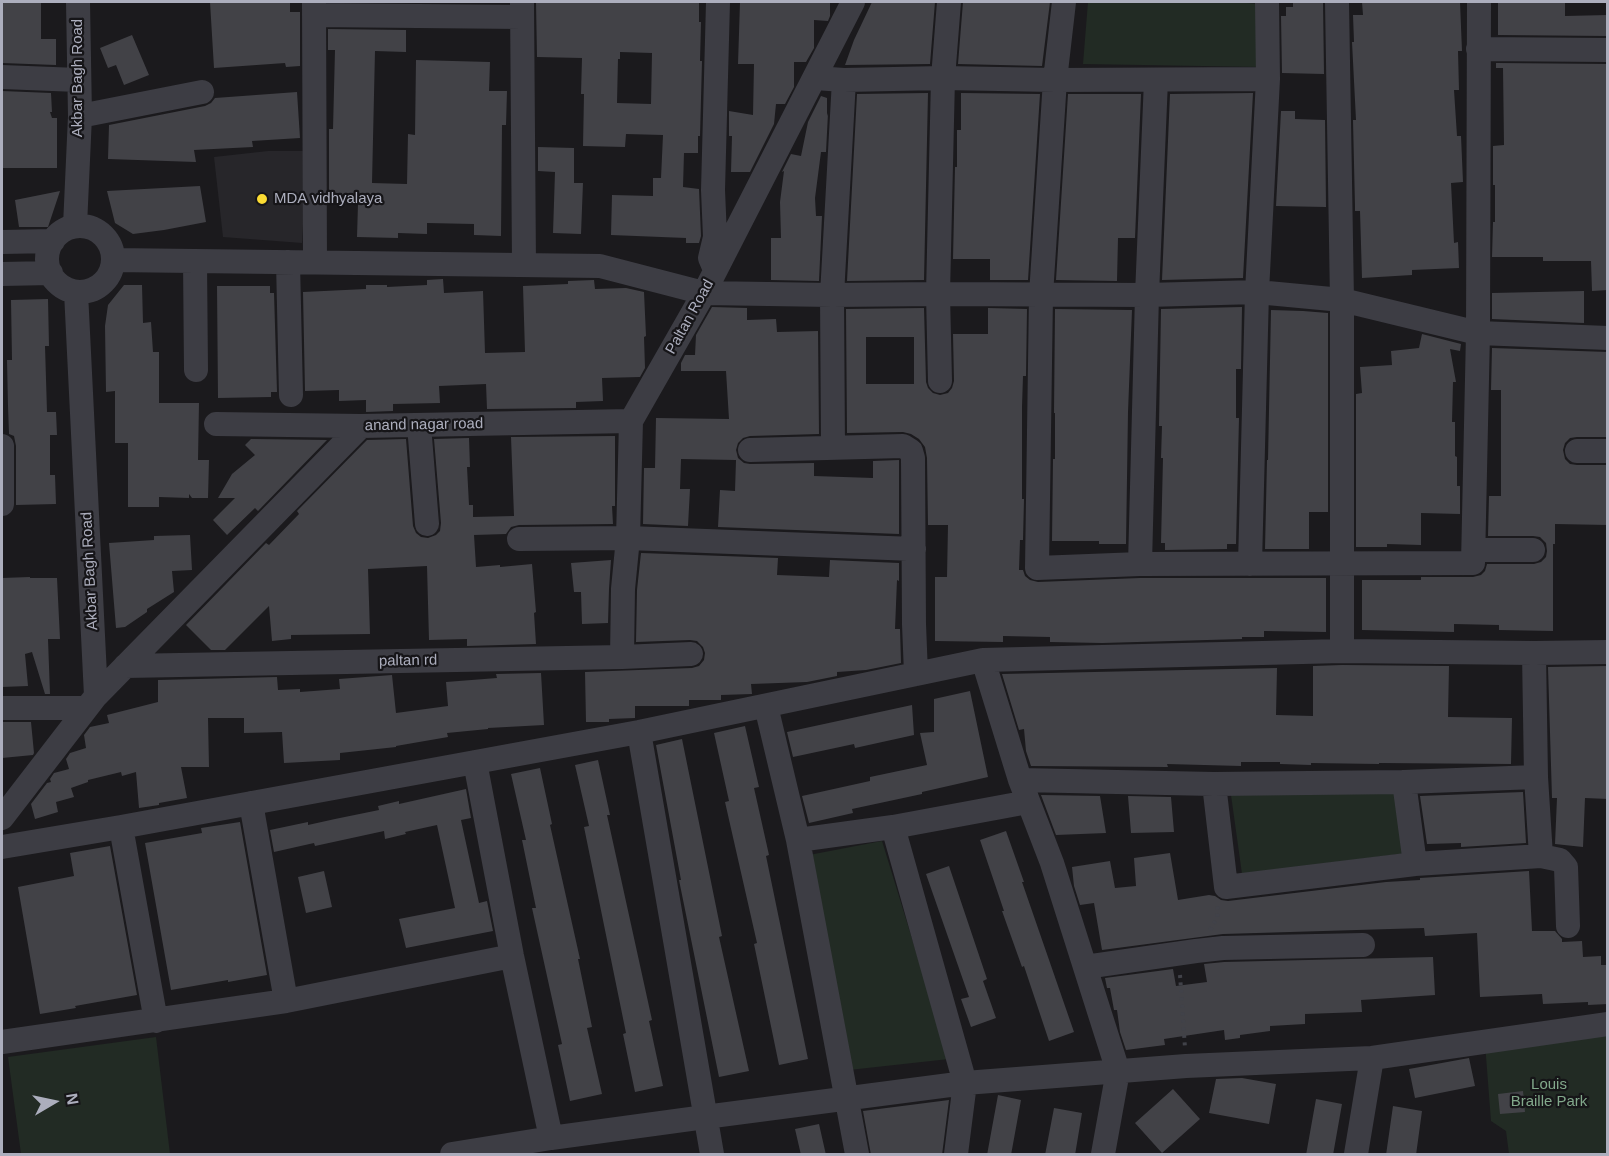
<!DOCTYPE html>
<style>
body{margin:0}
#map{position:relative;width:1609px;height:1156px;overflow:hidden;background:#1b1a1d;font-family:Helvetica,sans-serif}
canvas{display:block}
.frame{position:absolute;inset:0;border:3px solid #acaebd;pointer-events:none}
.north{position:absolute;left:24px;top:1072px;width:60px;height:60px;-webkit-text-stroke:4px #161518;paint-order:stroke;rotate:81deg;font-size:16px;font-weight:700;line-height:24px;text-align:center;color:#acaebd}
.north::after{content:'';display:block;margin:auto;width:21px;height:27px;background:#acaebd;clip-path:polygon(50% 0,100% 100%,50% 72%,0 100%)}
</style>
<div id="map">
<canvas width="1609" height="1156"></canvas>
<div class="frame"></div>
<div class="north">N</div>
</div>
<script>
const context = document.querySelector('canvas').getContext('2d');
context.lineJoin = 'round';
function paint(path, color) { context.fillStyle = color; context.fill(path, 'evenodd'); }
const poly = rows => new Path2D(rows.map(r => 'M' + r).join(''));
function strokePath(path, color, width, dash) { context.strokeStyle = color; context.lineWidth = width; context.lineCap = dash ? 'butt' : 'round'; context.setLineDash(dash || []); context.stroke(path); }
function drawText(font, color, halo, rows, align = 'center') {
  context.font = font + ' Helvetica,sans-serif'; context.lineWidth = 4.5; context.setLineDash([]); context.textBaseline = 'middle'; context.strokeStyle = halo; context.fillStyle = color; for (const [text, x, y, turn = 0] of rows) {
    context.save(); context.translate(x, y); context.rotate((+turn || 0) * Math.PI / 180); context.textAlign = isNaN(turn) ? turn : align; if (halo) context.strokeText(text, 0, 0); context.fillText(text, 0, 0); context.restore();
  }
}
const built = poly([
 [268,151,307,151,302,243,223,237,214,157]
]);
const green = poly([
 [1088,2,1235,2,1260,4,1260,67,1083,64],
 [1400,791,1408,853,1242,874,1231,795],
 [882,841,949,1059,849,1070,809,855],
 [1607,1031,1607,1154,1509,1154,1506,1131,1491,1121,1485,1043],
 [156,1037,170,1154,21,1154,8,1057]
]);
const building = poly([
 [2,2,41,2,41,39,56,39,56,65,2,63],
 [210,2,290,2,290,12,300,12,300,66,286,67,285,63,214,68],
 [536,2,699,2,699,22,701,22,700,61,702,61,700,136,698,136,698,153,684,153,683,187,699,189,701,236,699,243,686,243,686,238,611,235,612,195,653,196,653,178,661,178,663,135,626,134,625,147,583,146,584,94,581,94,582,58,537,57],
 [620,52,652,53,651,104,617,103,618,59,620,59],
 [740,2,830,2,830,16,828,21,814,20,814,48,806,62,794,62,794,87,785,104,776,104,774,124,750,172,731,172,732,136,729,136,729,111,753,115,754,64,738,64],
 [872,2,935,2,930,64,845,65,854,40],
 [963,2,1050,2,1042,66,958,64],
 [1293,2,1323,2,1324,74,1282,73,1281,16,1286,16,1286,7,1293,7],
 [1362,2,1460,2,1462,51,1458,51,1459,90,1454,90,1457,136,1461,136,1463,182,1451,183,1454,243,1458,242,1459,268,1412,270,1412,275,1362,278,1360,211,1355,211,1355,207,1353,120,1356,120,1352,42,1354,42,1353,15,1363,15],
 [1498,2,1565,2,1565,16,1608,15,1608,36,1498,35],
 [328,29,406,30,406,52,375,51,372,183,407,184,408,134,415,135,416,60,490,62,489,91,507,91,506,125,502,125,501,236,474,235,474,224,427,223,427,234,398,233,398,238,357,237,358,204,329,203,329,129,333,129,335,50,328,50],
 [132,35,149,75,124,85,116,65,108,68,100,48],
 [1496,63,1608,64,1608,290,1592,291,1591,261,1543,261,1543,257,1492,257,1493,222,1495,222,1495,185,1493,185,1493,146,1504,145,1503,68,1496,68],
 [2,91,51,93,52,112,50,112,52,118,57,118,57,168,2,168],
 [297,92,300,138,252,141,253,147,194,150,196,162,108,159,109,125,205,106,211,103,215,98],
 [928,93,924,280,847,281,857,94],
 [961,93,1040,94,1028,280,990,280,990,259,953,259,955,167,957,167,957,130,961,130],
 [1253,93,1243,278,1162,280,1170,94],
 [1068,94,1141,94,1135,238,1118,238,1117,281,1056,280],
 [821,96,827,98,827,116,828,113,826,152,821,152,815,198,816,216,822,216,819,281,771,280,771,238,781,238,780,202,784,171,782,172,791,154,801,156,808,122],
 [1281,111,1295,111,1295,119,1325,120,1326,207,1276,206],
 [538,147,574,148,574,183,583,183,581,234,553,233,555,172,538,171],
 [200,186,206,222,164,230,133,234,115,223,107,191],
 [60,191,48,227,19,227,15,200],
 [443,279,444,293,483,291,485,353,525,352,523,286,568,284,568,281,594,280,595,289,626,288,644,292,646,336,644,337,645,368,640,377,602,378,603,401,576,402,576,408,487,409,486,384,439,386,440,403,393,404,393,411,366,412,366,400,339,401,339,390,305,391,303,292,366,289,366,285,387,285,387,287,427,285,427,280],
 [124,285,142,285,143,323,151,322,153,352,159,352,159,403,199,403,198,460,209,460,208,498,192,498,189,494,189,498,159,497,159,507,128,507,128,443,115,443,115,391,106,392,105,326,108,305],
 [217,286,270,286,270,293,274,293,277,392,271,392,271,397,218,398],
 [1584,291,1584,323,1492,319,1492,293],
 [48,299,49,346,45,346,47,412,56,412,57,435,50,435,50,475,55,475,56,504,16,505,16,446,14,436,9,434,8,406,7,360,12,360,11,300],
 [712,307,747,308,747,320,776,319,777,332,818,331,819,434,750,436,743,438,738,443,736,450,738,458,744,463,750,464,814,463,814,476,873,478,873,461,899,460,899,534,718,527,720,490,735,491,736,460,681,459,680,489,690,489,688,526,643,524,644,468,655,468,656,418,729,419,726,371,681,371,681,363,685,355,695,355,696,335],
 [1242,307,1241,369,1236,369,1236,418,1239,418,1236,544,1227,544,1227,549,1165,550,1165,543,1161,543,1163,458,1161,458,1162,426,1159,426,1161,309],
 [924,308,926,382,928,388,933,393,940,395,948,393,952,388,954,381,953,334,988,334,988,308,1027,309,1026,376,1023,376,1022,407,1022,499,1024,499,1023,540,1020,540,1019,570,1023,570,1025,576,1030,580,1038,582,1140,578,1326,578,1326,632,1264,631,1264,637,1242,637,1242,639,1102,643,1050,642,1050,637,1003,636,1003,642,935,641,935,577,947,577,948,525,928,525,927,458,925,447,919,439,911,434,903,432,847,433,846,309],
 [866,337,914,337,914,384,866,384],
 [1055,309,1132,310,1128,412,1126,544,1099,544,1099,541,1052,541,1053,459,1055,459,1055,413,1054,413],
 [1271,310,1303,311,1328,313,1328,512,1309,512,1309,549,1265,549,1267,460,1268,460],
 [1422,334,1461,344,1460,351,1450,349,1456,382,1453,382,1452,422,1455,422,1455,456,1457,457,1457,486,1460,486,1460,514,1421,513,1421,545,1387,544,1387,547,1356,547,1356,394,1362,393,1360,367,1392,365,1391,351,1419,348],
 [1492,348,1608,352,1608,437,1577,437,1570,438,1565,443,1563,450,1565,459,1570,464,1577,465,1608,465,1608,525,1555,524,1555,544,1553,544,1553,631,1499,630,1499,625,1454,624,1454,632,1362,630,1362,580,1421,580,1421,577,1473,577,1481,575,1485,571,1487,564,1534,564,1541,562,1546,557,1547,551,1546,543,1540,537,1533,536,1488,536,1489,496,1501,496,1501,390,1491,390],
 [615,436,615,506,612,506,613,524,519,525,511,527,506,534,474,535,476,567,500,565,500,567,532,564,536,612,534,613,536,644,467,646,467,639,429,640,427,566,368,569,370,634,291,635,291,639,272,641,269,606,225,650,211,650,186,625,266,543,269,545,299,514,297,511,367,440,406,439,413,526,416,533,421,537,428,538,436,535,440,531,441,523,434,439,469,438,470,467,467,467,469,505,473,505,473,517,514,516,511,437],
 [251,439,327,440,258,511,255,508,227,535,213,520,235,498,218,498,232,474,255,455,245,445],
 [190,535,192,570,172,571,174,592,147,609,147,612,125,627,116,628,109,543,154,540,154,536],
 [641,553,778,558,777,575,829,577,830,560,899,563,899,581,897,580,895,629,900,629,901,663,866,670,837,672,837,676,807,682,751,684,752,694,721,695,721,700,689,700,689,706,635,706,635,718,609,719,609,722,586,722,585,672,692,668,699,666,704,660,705,653,703,647,697,641,690,640,636,642,637,590],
 [611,560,609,589,608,623,582,624,581,592,574,592,571,563],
 [30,577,30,578,57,578,60,639,48,639,50,694,45,694,32,652,25,654,28,686,2,687,2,578],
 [1342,665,1449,666,1448,717,1512,718,1511,764,1379,763,1379,764,1311,763,1311,765,1280,764,1280,762,1241,762,1241,766,1167,764,1168,767,1031,766,1026,751,1024,729,1019,730,1002,674,1277,668,1276,715,1313,716,1313,666],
 [1608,666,1608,799,1585,798,1583,847,1555,844,1557,798,1552,798,1548,667],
 [541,673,544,725,488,728,488,729,447,733,448,737,396,746,396,747,340,753,340,760,284,763,282,732,244,733,244,718,208,718,209,767,181,767,187,798,159,803,159,805,139,808,136,772,122,776,121,772,88,780,88,782,71,788,74,797,56,802,58,812,35,819,31,804,47,783,51,782,50,779,54,773,69,769,66,759,70,753,86,748,84,735,90,727,109,723,107,715,158,702,158,680,277,677,278,690,300,689,300,692,340,689,339,679,392,675,396,713,448,706,446,682,497,678,496,674],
 [970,691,988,777,922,792,922,794,852,809,853,813,809,823,802,796,870,781,870,777,927,765,920,733,934,732,934,699],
 [912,705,914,735,855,748,854,744,793,757,787,732],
 [2,722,31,722,34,753,33,755,2,758],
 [745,726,759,787,754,788,769,855,766,856,808,1059,779,1065,754,944,757,943,725,802,729,801,714,733],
 [682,739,722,936,719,937,749,1071,719,1077,679,880,681,880,656,745],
 [598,760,610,815,607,815,652,1020,649,1021,663,1086,635,1092,623,1034,626,1033,584,827,589,826,575,765],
 [540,768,552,824,550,825,580,959,578,959,592,1027,587,1028,602,1094,570,1101,558,1045,562,1044,532,908,536,908,522,840,526,840,511,774],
 [466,789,471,818,461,820,479,903,487,901,493,931,406,948,399,919,455,908,437,825,405,832,406,834,385,839,384,831,315,846,314,843,274,852,270,830,308,822,308,825,335,819,379,810,378,806,399,801,399,804],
 [1523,792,1526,843,1461,847,1461,843,1427,844,1420,796],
 [1041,795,1100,796,1106,833,1056,835],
 [1128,796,1171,797,1174,832,1131,833],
 [240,822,267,975,228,982,228,980,171,990,145,843,202,833,201,828],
 [1006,831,1024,882,1022,882,1074,1032,1049,1041,1024,966,1022,967,1002,911,1004,911,980,840],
 [110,846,137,995,75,1006,76,1008,40,1014,18,887,74,876,70,853],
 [1170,853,1178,900,1209,895,1215,896,1221,900,1228,901,1386,882,1420,880,1420,878,1529,871,1532,931,1555,931,1562,939,1562,942,1582,941,1583,957,1601,956,1601,965,1608,965,1608,1004,1588,1005,1588,1002,1543,1004,1542,994,1480,997,1477,933,1425,936,1424,928,1223,934,1102,950,1094,903,1080,905,1074,886,1072,867,1110,861,1115,888,1136,886,1134,858],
 [949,866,987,979,983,981,996,1018,971,1027,961,999,969,997,926,874],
 [324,871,332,907,306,913,298,877],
 [1433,957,1435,995,1361,1000,1362,1012,1305,1014,1305,1024,1270,1026,1270,1031,1240,1035,1240,1038,1225,1040,1224,1030,1164,1039,1165,1045,1126,1050,1120,1032,1117,1010,1114,1010,1110,988,1107,988,1105,978,1173,969,1176,986,1207,982,1204,964,1224,962],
 [1469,1058,1475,1086,1415,1098,1409,1069],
 [1242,1078,1276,1084,1269,1124,1209,1113,1216,1079],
 [1173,1089,1200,1119,1162,1153,1135,1123],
 [1523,1091,1525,1112,1500,1114,1498,1094],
 [998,1095,1021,1100,1011,1155,987,1155],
 [1316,1099,1342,1104,1333,1155,1306,1155],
 [949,1100,942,1155,871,1155,863,1111],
 [1393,1106,1422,1111,1416,1155,1386,1155],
 [1054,1108,1082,1113,1075,1155,1045,1155],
 [819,1124,826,1155,801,1155,795,1129]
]);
const path = poly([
 [1210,930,1217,918,1218,906],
 [1180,975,1185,1048]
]);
const minor = poly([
 [314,2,315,262],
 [522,2,524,265],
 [1064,2,1055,80,1041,295,1037,568,1140,564,1473,563,1478,333,1479,2],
 [1337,2,1342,300,1342,651],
 [314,15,522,17],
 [1478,49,1608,50],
 [2,77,78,80],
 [815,78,844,80,943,78,1055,80,1268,79],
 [80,116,202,92],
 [75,226,80,116,78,2],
 '47 259a33 33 0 1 1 66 0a33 33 0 1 1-66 0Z',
 [2,242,53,241],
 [113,260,600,266,704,293,832,295,938,294,1147,295,1257,292,1342,300,1478,333,1608,338],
 [195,261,196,370],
 [288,262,291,395],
 [713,265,710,258,715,237,713,190,718,2],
 [2,274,51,273],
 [940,381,938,294,943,78,949,2],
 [216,424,361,426,631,421],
 [419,425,427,524],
 [2,446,2,504],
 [833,448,832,295,844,80],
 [750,450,903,446,911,451,913,458,914,624,916,674],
 [1577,451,1608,451],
 [519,539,628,538,914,549],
 [1474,550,1533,550],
 [1140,564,1147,295,1156,80],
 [1250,564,1257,292,1268,79,1267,2],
 [1534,653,1536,777,1541,856,1560,860,1566,867,1568,926],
 [622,657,623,589,628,538,631,421,704,293,853,2],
 [983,660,1020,780,1052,863,1118,1071,1103,1154],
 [125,666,622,657,691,654],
 [96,696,361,426],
 [766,706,798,840,857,1154],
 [2,708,86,708],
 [639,732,712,1154],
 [475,762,512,956,551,1138],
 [1020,780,1214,784,1404,782,1536,777],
 [1404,782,1415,864],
 [1214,784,1226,887,1415,864,1541,856],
 [251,803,286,1001],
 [2,818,96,696,76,292],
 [121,827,156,1021],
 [893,827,965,1083,956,1154],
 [798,840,893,827,1028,802],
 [2,847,121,827,639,732,983,660,1342,651,1534,653,1608,652],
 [1085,967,1196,951,1223,948,1363,945],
 [2,1042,286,1001,512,956],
 [452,1154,551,1138,705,1117,965,1083,1186,1066,1372,1058,1608,1024],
 [1356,1154,1372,1058]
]);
const markers = [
 [262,199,6,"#fbdb33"]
];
const streetNames = [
 ["Akbar Bagh Road",78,78,-90],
 ["Paltan Road",690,317,-61],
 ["anand nagar road",424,425,-1],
 ["Akbar Bagh Road",90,571,-93],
 ["paltan rd",408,661,-1]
];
const poiNames = [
 ["MDA vidhyalaya",274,199]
];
const parkNames = [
 ["Louis",1549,1085],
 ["Braille Park",1549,1102]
];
paint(built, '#27262a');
paint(green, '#222b24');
paint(building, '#424247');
strokePath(path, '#414249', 4, [3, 4.5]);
strokePath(minor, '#3d3d44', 24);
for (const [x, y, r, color] of markers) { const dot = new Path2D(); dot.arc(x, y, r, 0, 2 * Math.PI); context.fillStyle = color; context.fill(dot); strokePath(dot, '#161518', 2); }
drawText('15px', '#acaebd', '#161518', streetNames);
drawText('15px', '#acaebd', '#161518', poiNames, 'left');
drawText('15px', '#82a88b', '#161518', parkNames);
</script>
